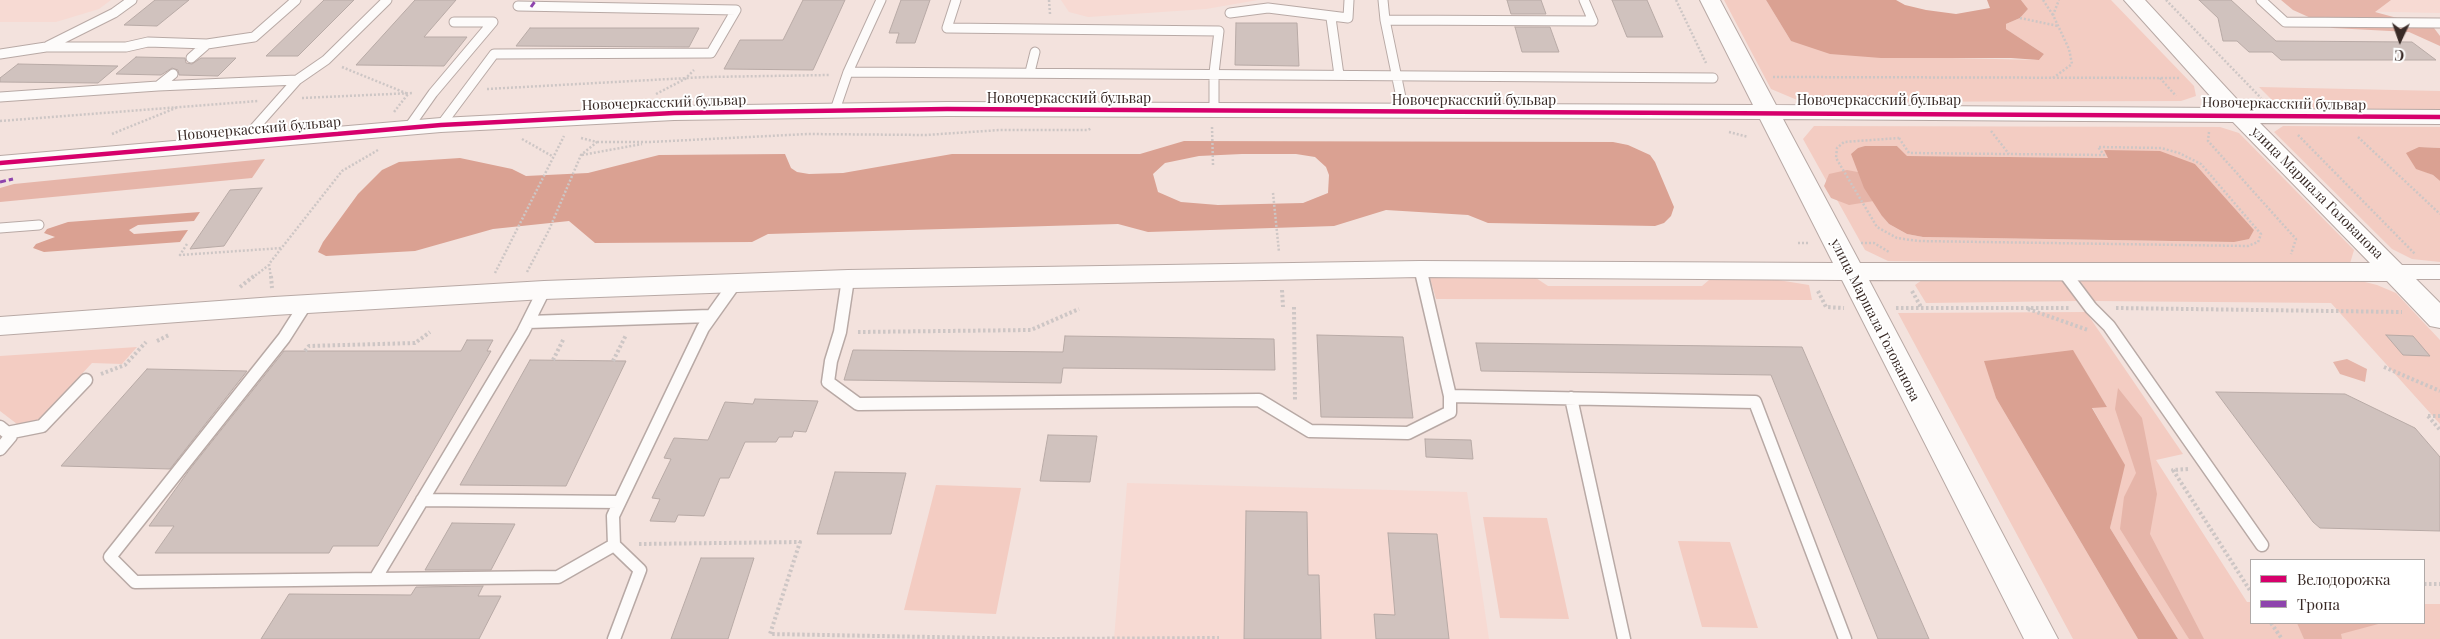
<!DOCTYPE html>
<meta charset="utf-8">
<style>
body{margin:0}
#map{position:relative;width:2440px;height:639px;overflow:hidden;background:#f3e2dd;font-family:"Playfair Display",serif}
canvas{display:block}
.legend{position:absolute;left:2250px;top:559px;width:175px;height:65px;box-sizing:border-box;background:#fff;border:1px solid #b0aaa8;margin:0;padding:6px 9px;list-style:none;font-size:15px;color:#392a26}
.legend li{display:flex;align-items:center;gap:10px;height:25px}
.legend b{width:25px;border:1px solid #b0aaa8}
.north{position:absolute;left:2375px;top:15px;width:50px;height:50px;-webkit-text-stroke:4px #fff;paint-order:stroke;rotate:183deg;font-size:14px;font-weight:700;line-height:20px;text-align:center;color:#392a26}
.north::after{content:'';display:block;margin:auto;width:18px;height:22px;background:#392a26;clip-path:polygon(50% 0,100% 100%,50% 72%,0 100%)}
</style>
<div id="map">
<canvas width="2440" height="639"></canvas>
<ul class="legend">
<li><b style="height:6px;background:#d6006c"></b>Велодорожка</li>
<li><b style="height:6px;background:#8e44ad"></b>Тропа</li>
</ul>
<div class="north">С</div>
</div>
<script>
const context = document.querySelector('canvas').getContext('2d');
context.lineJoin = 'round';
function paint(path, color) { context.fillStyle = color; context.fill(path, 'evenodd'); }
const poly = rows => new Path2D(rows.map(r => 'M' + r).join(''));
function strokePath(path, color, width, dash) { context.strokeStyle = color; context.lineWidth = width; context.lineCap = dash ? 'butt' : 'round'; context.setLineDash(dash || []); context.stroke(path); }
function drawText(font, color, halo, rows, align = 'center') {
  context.font = font + ' "Playfair Display",serif'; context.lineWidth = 4; context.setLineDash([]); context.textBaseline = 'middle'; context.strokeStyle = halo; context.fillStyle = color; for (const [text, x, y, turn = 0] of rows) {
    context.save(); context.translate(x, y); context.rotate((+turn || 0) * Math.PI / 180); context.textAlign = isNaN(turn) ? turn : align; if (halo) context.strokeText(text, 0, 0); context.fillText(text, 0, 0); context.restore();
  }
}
const built = poly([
 [0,0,111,0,99,9,56,22,0,22],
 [1061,0,1258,0,1206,9,1088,17,1069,12],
 [2334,0,2440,0,2440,13,2347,11],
 [1127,483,1467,492,1489,639,1114,639]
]);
const green = poly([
 [1724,0,1766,0,1791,41,1863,56,2039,60,2044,54,2006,29,2006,24,2020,18,2028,9,2021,0,2111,0,2194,86,2196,96,2181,101,1802,102,1771,89],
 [2259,87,2440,91,2440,111,2281,109],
 [1814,126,2220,127,2239,133,2354,250,2349,267,1888,261,1865,250,1803,139],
 [1897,146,1906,156,2109,158,2104,150,2195,164,2254,230,2234,242,1923,237,1907,234,1889,224,1882,216],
 [2283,126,2440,127,2440,148,2419,147,2416,168,2433,175,2440,181,2440,262,2412,259,2392,249,2274,132],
 [1430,278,1536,278,1548,286,1702,286,1709,280,1778,280,1809,285,1812,300,1436,299],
 [2061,279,2078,301,1926,303,1915,285,1922,280],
 [2079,279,2361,281,2377,285,2396,293,2440,340,2440,424,2331,303,2094,301],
 [2086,312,2183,454,2156,460,2247,602,2251,602,2251,623,2424,623,2424,604,2440,604,2440,639,2178,639,2110,528,2124,465,2092,407,2107,407,2073,351,1985,361,1996,398,2138,639,2073,639,1898,313],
 [137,347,122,364,92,363,39,420,31,423,17,424,0,411,0,356],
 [936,485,1021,488,996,614,904,610],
 [1483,517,1547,518,1569,619,1500,618],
 [1678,541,1730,542,1758,628,1702,627]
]);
const forest = poly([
 [2281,0,2391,0,2375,12,2434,28,2440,36,2440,46,2409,32,2333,28,2293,10],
 [265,159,252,178,0,202,0,188,14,184],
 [1847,170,1863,173,1880,200,1849,205,1831,198,1824,186,1829,174],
 [2347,359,2367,369,2365,382,2340,374,2333,362],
 [2118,388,2142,418,2157,494,2150,534,2204,639,2189,639,2120,529,2124,497,2136,473,2115,409],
 [2297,623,2382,623,2341,634,2342,639,2304,639]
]);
const water = poly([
 [1766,0,1896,0,1905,5,1926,10,1956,14,1990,8,1987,0,2021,0,2028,9,2020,18,2006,24,2006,29,2044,54,2039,60,2011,58,1881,58,1830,54,1791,41],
 [1184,141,1613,142,1628,145,1650,155,1655,162,1674,207,1671,216,1664,223,1655,226,1488,223,1468,215,1386,210,1334,226,1148,232,1118,224,768,234,752,242,595,243,569,221,493,229,415,251,326,256,318,252,323,242,358,194,382,170,399,162,460,158,512,169,526,176,588,173,659,155,785,154,791,168,797,172,809,174,843,173,952,154,1140,154],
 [1242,154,1296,154,1315,157,1326,167,1329,175,1328,193,1303,203,1218,205,1181,202,1158,192,1153,174,1165,163,1199,156],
 [1865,146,1897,146,1907,156,2108,158,2104,150,2160,151,2195,164,2254,230,2249,239,2234,242,1923,237,1907,234,1889,224,1882,216,1864,188,1851,154,1858,148],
 [2419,147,2440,148,2440,181,2433,175,2416,169,2406,153],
 [200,212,194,221,138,225,129,230,134,234,188,230,180,242,44,252,33,248,36,244,55,237,44,233,47,229,68,222],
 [2073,350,2107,407,2092,408,2125,465,2110,528,2178,639,2138,639,1996,398,1984,361]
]);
const building = poly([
 [155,0,189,0,157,26,124,25,155,0],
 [324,0,354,0,298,56,266,56,324,0],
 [415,0,456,0,424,37,467,37,444,66,356,65,415,0],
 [803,0,845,0,813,70,724,69,740,40,783,40,803,0],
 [901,0,930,0,915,43,896,43,899,33,889,33,901,0],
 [1507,0,1541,0,1546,14,1511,14,1507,0],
 [1612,0,1647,0,1663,37,1627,37,1612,0],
 [2199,0,2231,0,2276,41,2412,42,2436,60,2281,60,2272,52,2249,52,2237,41,2223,41,2218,18,2199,0],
 [1236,23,1297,23,1299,66,1235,65,1236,23],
 [1515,27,1550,27,1559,52,1522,52,1515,27],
 [530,28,699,28,689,47,516,46,530,28],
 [136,57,185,58,186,63,192,64,201,58,236,58,218,76,179,75,178,70,172,68,161,75,116,74,136,57],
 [18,64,118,66,98,83,0,82,0,78,18,64],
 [262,188,224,246,190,249,230,190,262,188],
 [1317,335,1403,337,1413,418,1321,417,1317,335],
 [2386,335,2413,336,2430,356,2403,355,2386,335],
 [1065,336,1274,339,1275,370,1063,368,1061,383,844,380,853,350,1063,352,1065,336],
 [467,340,493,340,487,351,491,351,378,546,333,546,329,553,155,553,174,526,149,526,190,469,284,351,461,351,467,340],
 [1476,343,1802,347,1929,639,1878,639,1771,375,1481,371,1476,343],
 [530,360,626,361,566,486,460,485,530,360],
 [147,369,247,371,170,469,61,466,147,369],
 [2216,392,2345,394,2415,428,2440,457,2440,531,2320,528,2313,522,2216,392],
 [755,399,818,401,806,432,794,431,792,437,779,437,776,442,745,442,729,478,720,478,704,516,678,515,675,522,650,521,660,499,652,498,671,459,664,458,674,438,708,440,725,402,753,404,755,399],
 [1048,435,1097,436,1090,482,1040,481,1048,435],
 [1425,439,1471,440,1473,459,1426,457,1425,439],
 [835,472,906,473,891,534,817,534,835,472],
 [1246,511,1307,512,1308,575,1319,575,1321,639,1244,639,1246,511],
 [452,523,515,524,491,570,425,570,452,523],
 [1388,533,1437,534,1449,639,1376,639,1374,614,1395,615,1388,533],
 [701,558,754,558,728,639,671,639,701,558],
 [483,586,478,596,501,596,479,639,261,639,289,594,411,595,416,587,483,586]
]);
const pathFar1 = poly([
 [1049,0,1050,14],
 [1676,0,1706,63],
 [2043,0,2053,15],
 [2166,0,2261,98],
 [2020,18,2058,26],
 [342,67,408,94,394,112],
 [1773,77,2179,78],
 [2053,78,2072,64,2069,49,2053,15,2059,0],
 [2160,78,2176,96],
 [487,89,706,77,830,75],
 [656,94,685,79,694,70],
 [302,98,413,93],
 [0,121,258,101],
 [1212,127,1213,165],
 [1991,131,2009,154],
 [1729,132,1748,137],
 [2209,132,2208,141,2296,239,2291,254],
 [112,134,178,107],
 [2298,135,2415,254],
 [2358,137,2440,214],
 [1899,138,1909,153,2104,155,2098,147,2161,148,2179,153,2201,164,2261,234,2258,242,2248,246,1918,241,1897,238,1877,227,1836,158,1837,148,1844,142,1899,138],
 [522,139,552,156],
 [597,142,650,142,808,134,926,135,1000,130,1088,130,1092,128],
 [582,155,642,144],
 [1273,193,1279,252],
 [1798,243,1810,243],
 [1861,243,1874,243,1889,252],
 [187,244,180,255,282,248],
 [527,272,549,230,581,155,597,142,581,138],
 [495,273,564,136],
 [252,278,269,265],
 [271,278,269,264,342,171,378,150]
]);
const path = poly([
 [271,276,272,288],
 [240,287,254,276],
 [1282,290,1283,307],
 [1818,291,1826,307,1844,308],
 [1912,291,1921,307],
 [1294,307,1295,401],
 [1896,308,2069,308],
 [2116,308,2402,312],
 [2028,309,2088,330],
 [858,332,1031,330,1079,309],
 [157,341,169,335],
 [305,351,309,346,415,343,430,332],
 [553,360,564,338],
 [613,361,626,335],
 [2384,367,2440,391],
 [101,374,125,365,146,342],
 [2428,416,2440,430],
 [2428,416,2440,416],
 [2188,469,2173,470,2251,592],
 [639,544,800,542,770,634,1040,639,1219,638],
 [2424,584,2440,584],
 [2271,623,2282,639]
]);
const laneFar1 = poly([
 [956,0,947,28,1219,31,1214,73,1214,112],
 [1383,0,1385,20],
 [2261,0,2285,22,2440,23],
 [1230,13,1268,8,1348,18,1349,0],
 [1331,18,1339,75],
 [48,46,114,13,132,0],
 [0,54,46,47,126,47,148,42,207,44,254,37,296,0],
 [191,58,207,44],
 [848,72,1713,78],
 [1030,72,1035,52],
 [158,86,173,74],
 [0,97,158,86,297,80],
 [835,110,848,72,881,0],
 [1404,112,1385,20,1593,21,1584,0],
 [441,125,494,54,711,53,736,10,518,6],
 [409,127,433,93,493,22,454,22],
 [243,141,297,80,326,60,387,0],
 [0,228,39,225],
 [1420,269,1422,278],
 [2063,271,2068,278]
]);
const lane = poly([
 [1422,276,1450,396,1755,402,1845,639],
 [2067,276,2091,308,2109,326,2262,545],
 [848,279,840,332,831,361,828,382,858,404,1259,400,1310,431,1408,433,1450,412,1450,396],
 [544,290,523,332,375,579,558,577,614,545],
 [305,305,284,338,110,557,135,582,375,579],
 [528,322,710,316],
 [1571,398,1624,639],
 [0,427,11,436,0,449],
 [7,433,42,426,86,380],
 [422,500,619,502],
 [614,639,640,570,614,545,613,516,703,328,735,283]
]);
const street = poly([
 [2394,265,2440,265,2440,279,2394,279,2386,277,2383,272,2386,267,2394,265]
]);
const secondary = poly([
 [1700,0,1720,0,1776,105,2221,108,2124,0,2145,0,2246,109,2440,110,2440,124,2260,123,2440,303,2440,328,2430,326,2387,281,1869,280,2058,639,2024,639,1842,280,1420,277,848,288,544,299,274,315,0,335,0,317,274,297,544,281,848,270,1420,261,1833,263,1760,119,947,116,674,120,441,132,0,170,0,156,441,118,674,106,947,102,1753,105,1700,0],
 [1783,119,2233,122,2370,263,1860,263,1783,119]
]);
const quiet = poly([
 [531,7,536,0],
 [0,182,13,179]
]);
const cycleway = poly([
 [0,163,441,125,674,113,947,109,2440,117]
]);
const streetNames = [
 ["Новочеркасский бульвар",1069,99],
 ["Новочеркасский бульвар",1474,101],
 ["Новочеркасский бульвар",1879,101],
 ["Новочеркасский бульвар",664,103,-2],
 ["Новочеркасский бульвар",2284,104,1],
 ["Новочеркасский бульвар",259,129,-5],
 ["улица Маршала Голованова",2317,193,45],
 ["улица Маршала Голованова",1875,320,63]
];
paint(built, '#f7dad3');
paint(green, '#f3ccc2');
paint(forest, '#e6b5a9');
paint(water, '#daa192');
paint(building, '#d0c2be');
strokePath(building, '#b8aaa6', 1);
strokePath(laneFar1, '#b8a9a5', 11);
strokePath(lane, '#b8a9a5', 15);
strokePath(street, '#b8a9a5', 2);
strokePath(secondary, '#b8a9a5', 2);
strokePath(pathFar1, '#cdc6c5', 2.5, [2, 2]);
strokePath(path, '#cdc6c5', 4, [2.5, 2.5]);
strokePath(laneFar1, '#fdfbfa', 9);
strokePath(lane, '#fdfbfa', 12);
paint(street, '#fdfbfa');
paint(secondary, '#fdfbfa');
strokePath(quiet, '#8e44ad', 3, [6, 3]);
strokePath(cycleway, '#d6006c', 4.5);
drawText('14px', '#392a26', '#fff', streetNames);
</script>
